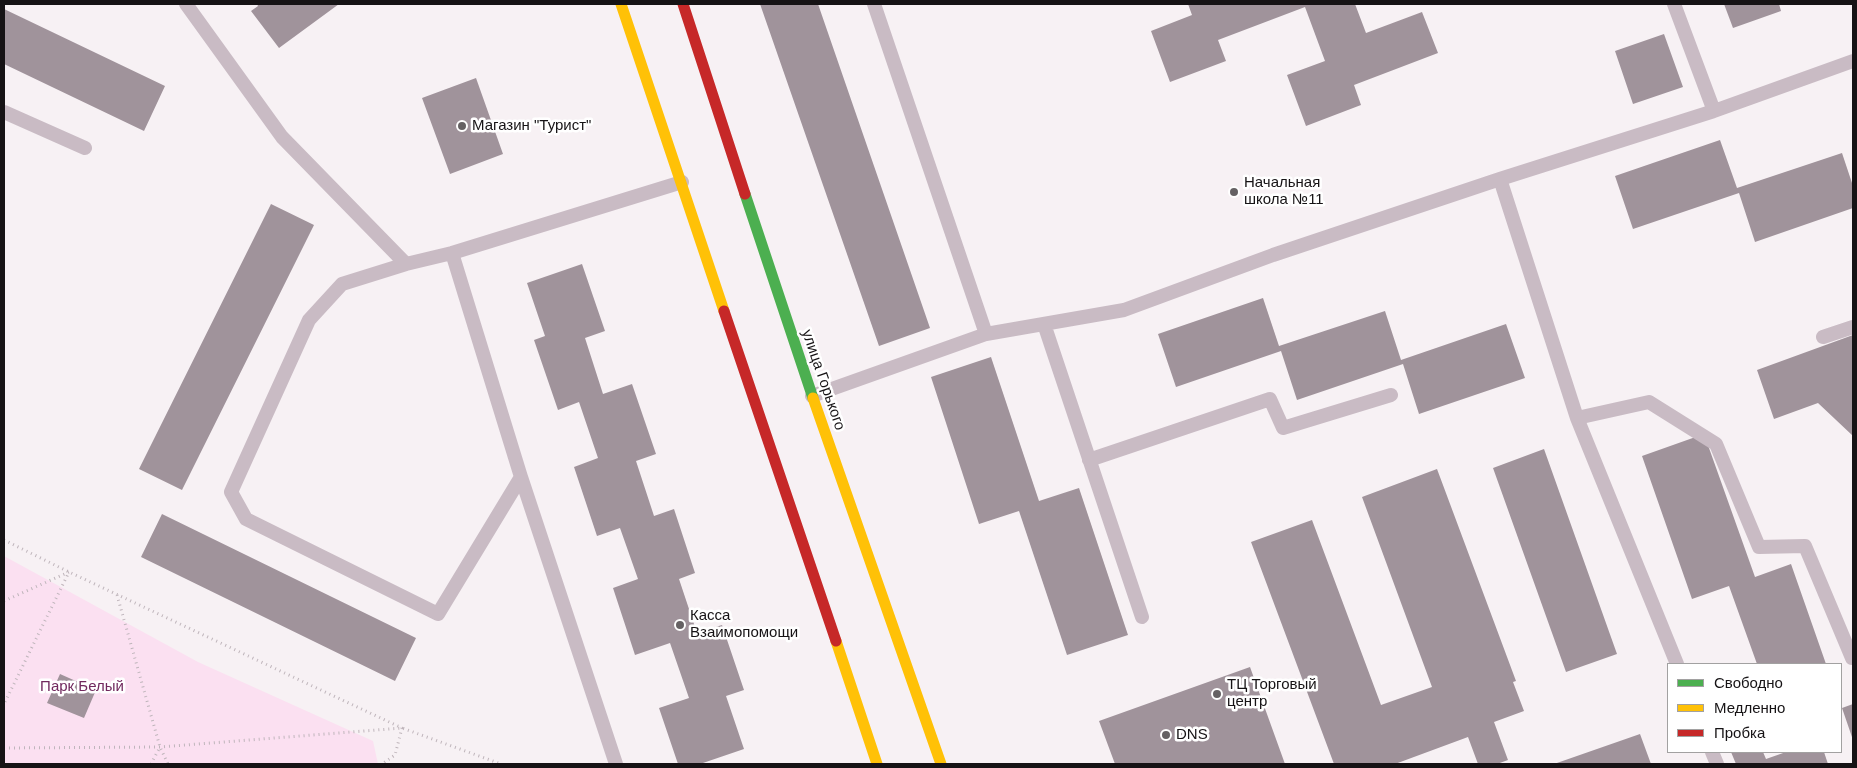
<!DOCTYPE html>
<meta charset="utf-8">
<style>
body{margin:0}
#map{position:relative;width:1857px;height:768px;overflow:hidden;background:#f7f1f4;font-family:Arial,sans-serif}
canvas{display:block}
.frame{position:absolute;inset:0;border:5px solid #161315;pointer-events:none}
.legend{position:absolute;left:1667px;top:663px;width:175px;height:90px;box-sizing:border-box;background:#fff;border:1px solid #a2a1a1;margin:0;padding:6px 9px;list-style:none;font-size:15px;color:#161315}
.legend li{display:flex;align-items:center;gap:10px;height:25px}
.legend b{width:25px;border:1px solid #a2a1a1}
</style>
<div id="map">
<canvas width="1857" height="768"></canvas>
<div class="frame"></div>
<ul class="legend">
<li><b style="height:6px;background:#4caf50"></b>Свободно</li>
<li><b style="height:6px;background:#ffc107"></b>Медленно</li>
<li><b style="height:6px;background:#c62828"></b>Пробка</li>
</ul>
</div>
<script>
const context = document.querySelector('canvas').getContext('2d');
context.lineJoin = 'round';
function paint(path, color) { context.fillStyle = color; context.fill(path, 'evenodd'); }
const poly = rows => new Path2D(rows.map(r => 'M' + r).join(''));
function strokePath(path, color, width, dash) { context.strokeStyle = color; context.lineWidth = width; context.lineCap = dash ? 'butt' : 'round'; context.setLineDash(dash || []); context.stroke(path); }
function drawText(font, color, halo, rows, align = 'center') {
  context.font = font + ' Arial,sans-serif'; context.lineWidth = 5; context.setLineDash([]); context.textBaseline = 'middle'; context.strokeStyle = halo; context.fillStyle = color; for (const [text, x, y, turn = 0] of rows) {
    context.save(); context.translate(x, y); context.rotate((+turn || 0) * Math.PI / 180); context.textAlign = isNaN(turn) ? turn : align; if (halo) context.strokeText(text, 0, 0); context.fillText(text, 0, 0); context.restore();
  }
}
const green = poly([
 [4,556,198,662,373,741,378,764,4,764]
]);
const building = poly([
 [257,4,339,4,279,48,251,11,258,6],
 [760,4,818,4,930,328,879,346],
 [1188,4,1355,4,1366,33,1422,12,1438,53,1354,85,1361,105,1306,126,1287,75,1325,61,1305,7,1218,40,1226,61,1170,82,1151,31,1192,15],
 [1724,4,1779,4,1781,11,1733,28],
 [4,9,165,86,144,131,4,64],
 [1664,34,1683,87,1633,104,1615,51],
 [476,78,503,154,450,174,422,98],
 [1720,140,1737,188,1842,153,1853,186,1853,208,1755,242,1739,193,1633,229,1615,176],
 [271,204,314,225,182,490,139,469],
 [582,264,605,331,585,338,603,394,632,384,656,454,636,461,654,516,674,509,695,573,679,579,697,633,722,625,744,690,726,696,744,749,700,764,678,764,659,708,689,698,670,643,635,655,613,588,638,579,620,528,597,536,574,467,598,458,579,402,558,410,534,340,545,336,527,283],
 [1263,298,1279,346,1385,311,1401,360,1506,324,1525,378,1419,414,1403,364,1297,400,1281,351,1176,387,1158,334],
 [1853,335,1853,436,1818,403,1774,419,1757,370],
 [991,357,1039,501,1079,488,1128,635,1067,655,1019,511,979,524,931,377],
 [1704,434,1755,577,1791,564,1826,664,1757,664,1729,586,1692,599,1642,456],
 [1544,449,1617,654,1566,672,1493,468],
 [1437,469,1516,681,1513,682,1524,711,1494,722,1508,760,1497,764,1478,764,1468,737,1395,764,1334,764,1251,542,1312,520,1381,705,1432,687,1362,497],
 [162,514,416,638,395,681,141,557],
 [1250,667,1285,764,1115,764,1099,721],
 [60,674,96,690,84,718,47,703],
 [1853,704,1853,740,1842,708],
 [1640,734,1651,764,1554,764],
 [1731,752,1763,752,1766,759,1786,752,1824,752,1828,764,1736,764]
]);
const path = poly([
 [4,540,69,572,402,728,395,755,382,764],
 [117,595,160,747,168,764],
 [4,601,69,572,4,704],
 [4,748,160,747,402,728,501,764],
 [151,764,160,747]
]);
const lane = poly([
 [186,4,282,137,406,264],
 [874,4,986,334],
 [1674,4,1714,111],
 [4,112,85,148],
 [1500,179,1577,418,1677,664],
 [452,253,521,477],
 [1044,324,1142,617],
 [1823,337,1853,327],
 [812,396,986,334,1124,310,1273,255,1500,179,1714,111,1853,61],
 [1577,418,1649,402,1716,444,1759,547,1805,546,1852,658,1853,658],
 [1089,460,1270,399,1283,428,1391,395],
 [1712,752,1717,764],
 [616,764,521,477,438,614,246,519,231,492,309,320,342,284,406,264,452,253,682,182]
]);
const fast = poly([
 [745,194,813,398]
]);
const slow = poly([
 [621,4,724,311],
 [813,398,941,764],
 [836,641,877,764]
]);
const jam = poly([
 [683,4,745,194],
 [724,311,836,641]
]);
const markers = [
 [462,126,5,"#656163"],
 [1234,192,5,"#656163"],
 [680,625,5,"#656163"],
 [1217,694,5,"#656163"],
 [1166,735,5,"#656163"]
];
const poiNames = [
 ["Магазин \"Турист\"",472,126],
 ["Начальная",1244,183],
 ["школа №11",1244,200],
 ["Касса",690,616],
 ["Взаимопомощи",690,633],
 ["ТЦ Торговый",1227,685],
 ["центр",1227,702],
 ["DNS",1176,735]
];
const streetNames = [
 ["улица Горького",823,380,71]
];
const parkNames = [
 ["Парк Белый",82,687]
];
paint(green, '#fbe0f1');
paint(building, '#a0939b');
strokePath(path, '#bfb5bb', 3, [1, 4]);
strokePath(lane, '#c9bbc4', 14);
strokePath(fast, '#4caf50', 11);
strokePath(slow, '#ffc107', 11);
strokePath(jam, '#c62828', 11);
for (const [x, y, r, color] of markers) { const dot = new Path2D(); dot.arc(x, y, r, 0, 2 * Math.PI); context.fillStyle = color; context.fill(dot); strokePath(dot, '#fff', 2); }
drawText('15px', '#161315', '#fff', poiNames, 'left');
drawText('15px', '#161315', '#fff', streetNames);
drawText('15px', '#71295e', '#fff', parkNames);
</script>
